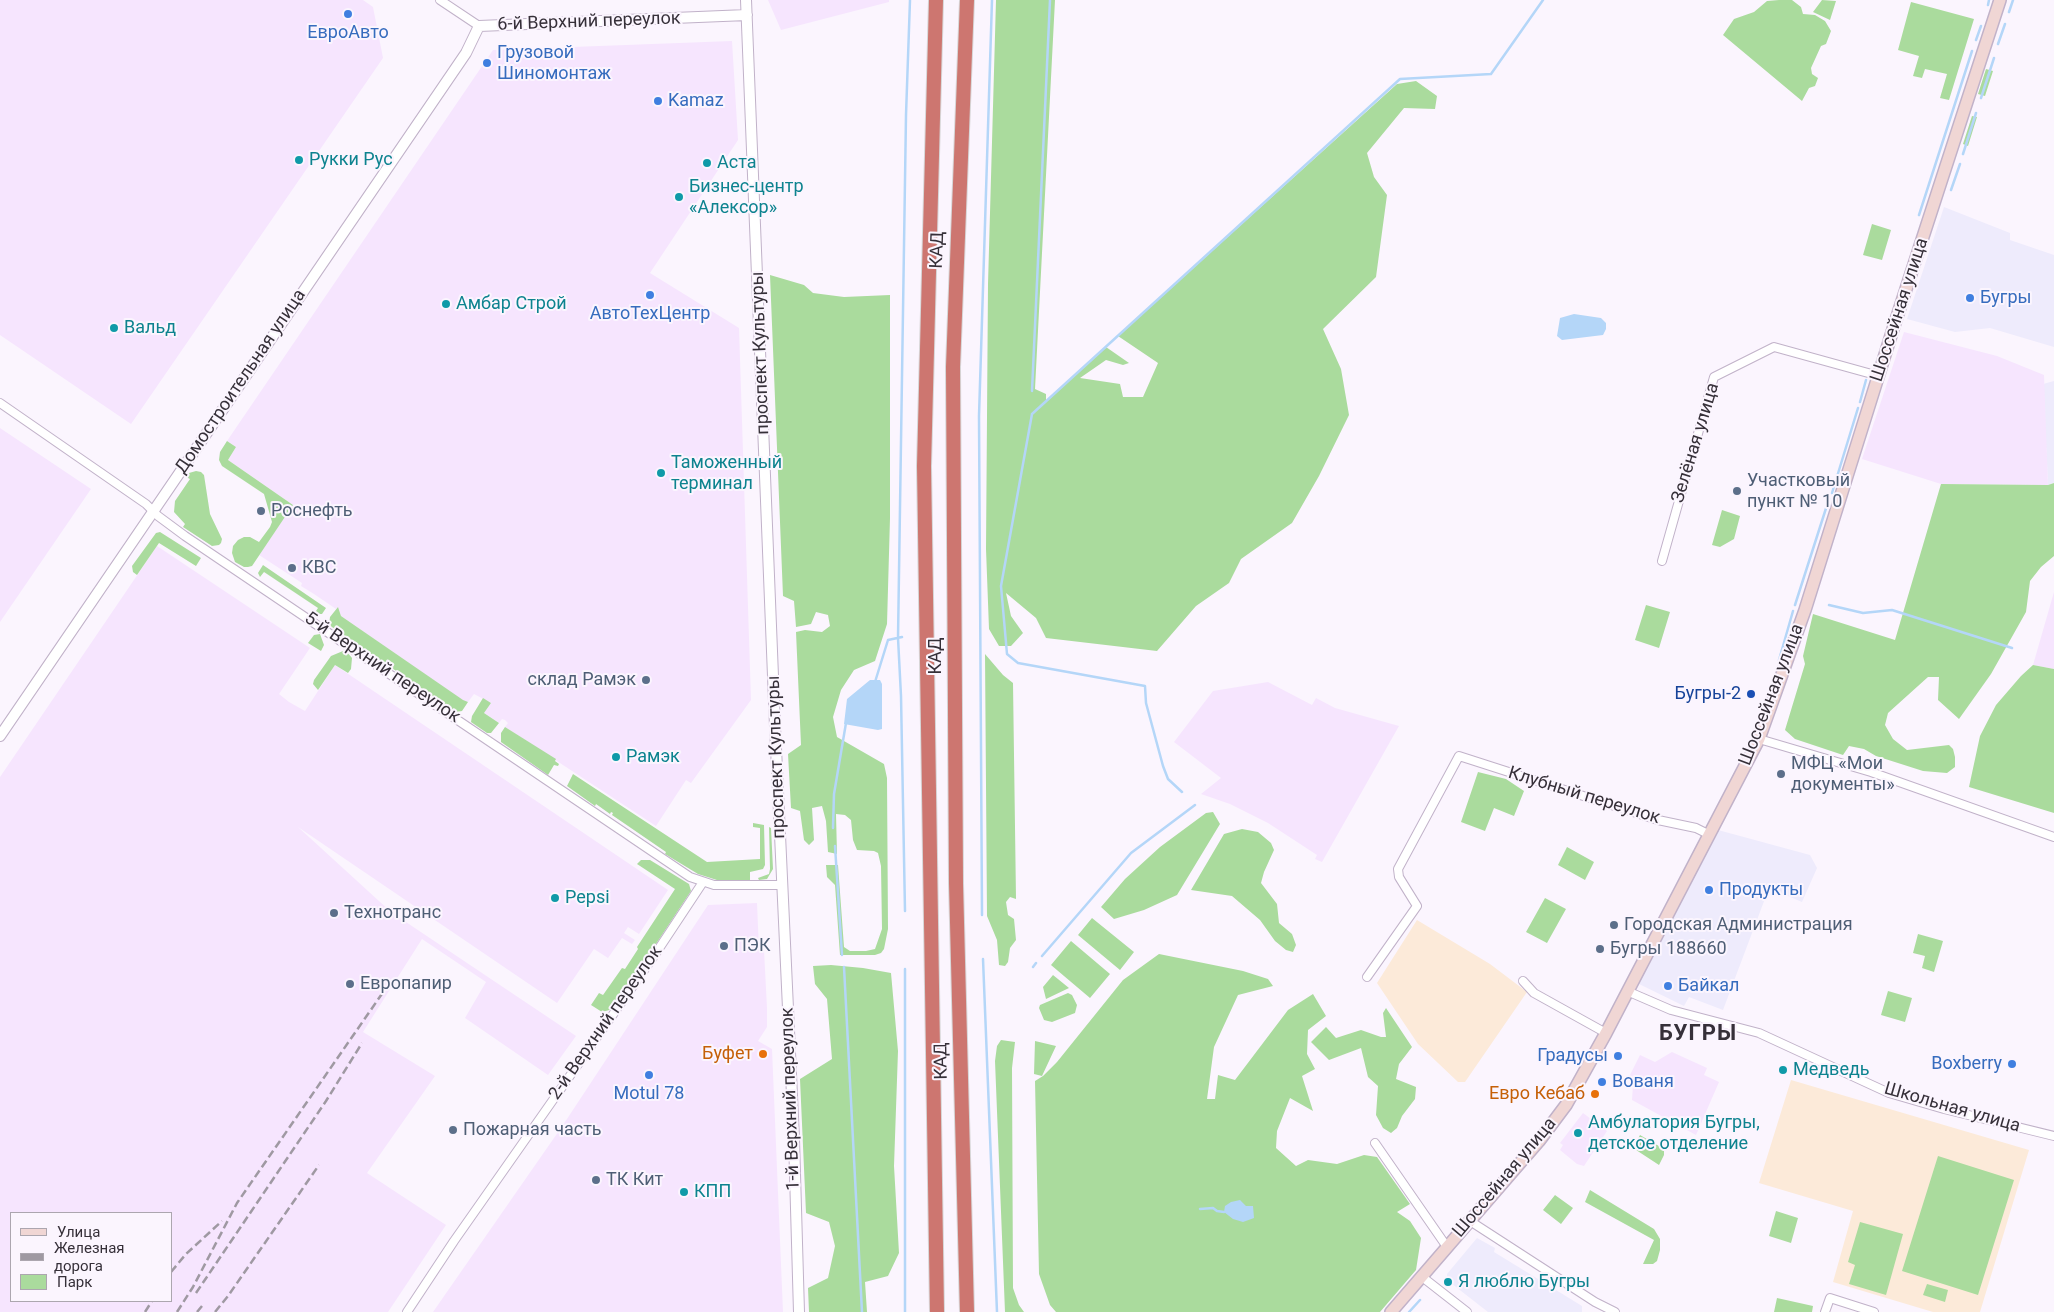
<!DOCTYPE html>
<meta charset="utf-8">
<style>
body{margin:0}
#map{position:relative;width:2054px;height:1312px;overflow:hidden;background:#fbf5fe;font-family:Roboto,sans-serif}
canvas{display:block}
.legend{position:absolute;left:10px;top:1212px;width:162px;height:90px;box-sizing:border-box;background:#fbf5fe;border:1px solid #aca6af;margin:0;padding:6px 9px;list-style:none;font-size:15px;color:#363039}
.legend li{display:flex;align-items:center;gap:10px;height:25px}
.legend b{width:25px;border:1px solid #aca6af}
</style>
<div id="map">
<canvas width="2054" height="1312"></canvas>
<ul class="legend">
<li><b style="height:6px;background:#f0d6d4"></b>Улица</li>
<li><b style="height:6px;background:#9f99a2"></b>Железная дорога</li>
<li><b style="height:14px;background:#aadb9d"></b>Парк</li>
</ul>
</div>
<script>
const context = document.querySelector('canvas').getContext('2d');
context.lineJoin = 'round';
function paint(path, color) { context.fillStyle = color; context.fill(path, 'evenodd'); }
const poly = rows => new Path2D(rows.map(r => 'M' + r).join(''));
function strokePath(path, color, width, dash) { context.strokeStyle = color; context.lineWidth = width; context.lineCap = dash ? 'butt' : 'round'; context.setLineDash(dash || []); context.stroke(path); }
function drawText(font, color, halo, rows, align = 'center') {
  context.font = font + ' Roboto,sans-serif'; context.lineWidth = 4; context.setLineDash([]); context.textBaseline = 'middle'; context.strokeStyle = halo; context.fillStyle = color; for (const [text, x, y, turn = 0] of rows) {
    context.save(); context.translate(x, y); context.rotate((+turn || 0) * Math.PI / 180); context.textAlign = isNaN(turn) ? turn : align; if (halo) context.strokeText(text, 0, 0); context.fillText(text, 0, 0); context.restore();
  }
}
const commercial = poly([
 [1944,207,2010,233,2010,240,2054,255,2054,347,1990,328,1955,332,1907,319],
 [2054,381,2054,483,2048,485,2043,384],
 [1718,830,1810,855,1817,868,1802,902,1769,888,1723,1010,1689,997,1684,1006,1637,983],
 [1477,1238,1495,1248,1494,1252,1582,1306,1582,1312,1488,1312,1447,1280,1447,1274]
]);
const built = poly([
 [0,0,363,0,373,7,383,58,131,424,0,335],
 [768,0,889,0,889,2,781,30],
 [732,41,738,140,650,273,739,328,751,700,691,783,686,780,656,826,505,727,508,723,505,720,502,719,499,723,484,713,491,703,474,694,468,702,463,701,341,616,338,607,336,609,314,594,301,586,302,583,259,555,293,505,228,460,236,447,227,441,493,50],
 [1904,332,1997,356,2044,375,2048,485,1941,484,1862,459],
 [0,428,91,489,0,622],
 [157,546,310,648,279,694,289,702,305,711,335,665,668,890,639,934,628,927,624,933,635,940,632,944,622,938,608,958,594,949,557,1003,298,827,391,912,576,1036,548,1075,465,1018,486,982,422,939,363,1032,435,1076,367,1173,446,1225,388,1312,0,1312,0,777],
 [11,1213,171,1213,171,1301,11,1301],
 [2054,592,2054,669,2033,665],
 [1268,682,1312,705,1316,698,1335,708,1399,726,1322,862,1315,859,1317,855,1268,823,1230,804,1201,794,1221,778,1174,742,1213,691],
 [757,903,759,950,764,950,767,1008,767,1027,758,1041,772,1049,783,1312,433,1312,563,1125,708,905],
 [1672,1052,1707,1068,1704,1075,1719,1082,1696,1135,1632,1100,1633,1085,1635,1081,1629,1077,1640,1055,1655,1062],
 [1583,1113,1607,1131,1584,1166,1577,1164,1560,1150,1563,1145,1560,1143]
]);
const education = poly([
 [1417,920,1490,964,1527,992,1465,1082,1458,1082,1418,1044,1377,983],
 [1791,1080,2029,1150,1980,1312,1933,1312,1833,1282,1853,1211,1759,1183]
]);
const green = poly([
 [996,0,1055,0,1035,389,1046,394,1046,402,1106,347,1129,363,1123,365,1106,360,1080,378,1120,384,1123,397,1143,397,1158,363,1118,336,1397,84,1416,81,1437,96,1435,109,1404,108,1367,153,1374,177,1387,195,1376,277,1323,329,1341,369,1349,415,1319,476,1292,523,1241,559,1229,583,1196,606,1157,651,1046,638,1036,618,1006,593,1011,616,1023,633,1011,646,999,646,989,629,986,549,988,284],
 [1779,0,1792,0,1801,7,1803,14,1815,15,1825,21,1831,31,1826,44,1821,46,1811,68,1812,74,1818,78,1815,86,1809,88,1802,101,1723,35,1734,19,1754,12,1767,1],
 [1822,0,1836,1,1830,20,1813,12],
 [1911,2,1974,19,1949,100,1940,98,1947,74,1925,69,1922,78,1913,76,1919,56,1898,50],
 [1986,69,1993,71,1985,96,1978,94],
 [1972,116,1977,117,1968,146,1963,144],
 [1872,224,1891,230,1882,260,1863,255],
 [770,275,804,285,813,293,844,297,890,295,890,518,887,624,875,661,854,670,841,690,833,717,837,737,884,764,887,778,888,929,884,949,881,953,875,955,840,955,835,885,827,877,826,865,838,865,844,947,850,951,866,951,875,949,882,929,881,866,878,853,874,851,857,850,853,840,851,820,845,815,836,814,837,854,828,852,826,821,822,806,812,808,814,840,809,845,804,840,800,811,791,808,788,754,801,745,796,632,805,630,822,632,830,626,828,615,816,612,811,624,796,627,794,601,783,596],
 [227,441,236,447,228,460,293,505,252,566,248,567,244,567,235,562,232,553,233,546,238,540,244,537,250,537,259,542,270,527,272,522,264,494,222,466,219,460,220,452],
 [196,471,201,472,204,475,210,514,222,539,221,543,219,545,212,546,183,527,185,524,174,512,175,501,190,479,186,477,189,473],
 [2054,483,2054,556,2041,567,2030,581,2026,612,1991,674,1959,719,1938,700,1939,677,1928,677,1888,713,1885,725,1893,739,1907,750,1949,745,1953,749,1955,757,1955,767,1947,773,1923,771,1876,756,1864,749,1849,746,1843,755,1795,739,1785,730,1805,664,1803,656,1813,614,1895,640,1941,484,2048,485],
 [1722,510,1740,516,1734,539,1720,547,1712,545],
 [160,532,201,558,196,566,159,543,137,575,133,572,132,566,156,533],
 [263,565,326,608,322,614,314,614,318,608,264,572,260,577,258,573],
 [1646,605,1670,612,1659,648,1635,640],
 [338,607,341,616,463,700,468,702,462,711,456,712,332,627,329,624,330,617],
 [320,634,324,645,321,651,308,643,314,635],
 [343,651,347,652,352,658,351,669,348,673,335,665,318,690,313,684,314,680,331,656],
 [985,654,1003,675,1013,683,1016,899,1010,897,1006,902,1008,915,1014,919,1016,940,1010,948,1008,962,1005,966,999,965,997,940,987,916],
 [2033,665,2054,669,2054,813,1969,787,1980,736,1996,705,2021,676],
 [483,698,491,703,484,713,499,723,491,733,487,733,471,722,472,716],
 [505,727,556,759,555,761,559,764,558,766,554,765,548,775,501,742,501,733],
 [1478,772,1506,779,1524,791,1514,816,1494,808,1485,831,1461,822],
 [573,774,707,862,760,859,760,828,753,827,753,823,764,825,765,865,763,869,750,872,750,880,720,881,698,874,665,854,666,852,612,815,613,813,611,812,610,814,596,804,595,806,567,786],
 [1213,812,1220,824,1177,895,1144,910,1114,919,1101,907,1125,879,1160,847,1206,813],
 [769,827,771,828,773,869,767,879,759,880,758,878,769,874,770,869],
 [1242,829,1258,832,1271,843,1274,850,1264,872,1261,883,1277,904,1279,923,1292,934,1296,945,1293,952,1286,950,1275,941,1260,920,1232,896,1191,890,1224,834],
 [1567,847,1594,862,1585,880,1558,865],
 [641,860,650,860,689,884,691,891,613,1009,602,1012,591,1005,599,993,603,995,622,968,625,969,638,949,637,947,675,889,637,864],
 [1545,898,1566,909,1547,943,1526,932],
 [1092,918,1134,952,1120,970,1078,935],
 [1918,934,1943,941,1934,972,1922,968,1925,956,1913,953],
 [1071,941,1110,974,1090,998,1051,965],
 [1159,954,1243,971,1268,979,1273,986,1238,995,1214,1047,1207,1099,1215,1099,1218,1075,1235,1080,1288,1010,1313,994,1326,1016,1308,1030,1307,1054,1315,1069,1302,1076,1313,1111,1290,1098,1277,1131,1276,1148,1296,1166,1308,1160,1337,1164,1364,1155,1377,1157,1410,1204,1397,1212,1410,1221,1421,1238,1416,1270,1380,1312,1056,1312,1050,1305,1039,1274,1035,1081,1043,1076,1057,1062,1123,980],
 [831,965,863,968,891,973,898,1051,894,1166,899,1253,888,1276,865,1282,867,1312,809,1312,808,1288,828,1278,835,1246,829,1222,806,1213,800,1079,832,1059,827,999,815,984,813,966],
 [1053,975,1069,988,1046,999,1043,987],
 [1888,991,1912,998,1905,1022,1881,1015],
 [1068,993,1072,995,1077,1005,1075,1013,1052,1022,1044,1020,1039,1008,1040,1005],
 [1386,1008,1412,1047,1399,1064,1396,1079,1416,1087,1415,1099,1402,1116,1397,1128,1391,1133,1383,1128,1376,1115,1378,1086,1368,1077,1361,1048,1329,1060,1311,1042,1326,1027,1336,1038,1361,1030,1381,1037,1386,1037,1383,1013],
 [1001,1040,1015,1042,1012,1068,1013,1288,1019,1305,1024,1312,1005,1312,995,1061,997,1046],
 [1035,1041,1056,1046,1042,1076,1034,1074],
 [1640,1135,1664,1149,1664,1155,1659,1165,1633,1148],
 [1938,1156,2014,1180,1978,1295,1902,1271],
 [1590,1190,1654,1229,1660,1239,1660,1250,1657,1261,1653,1264,1643,1264,1654,1240,1585,1202],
 [1555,1195,1573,1208,1561,1224,1543,1210],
 [1776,1211,1798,1218,1791,1243,1769,1236],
 [1860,1222,1903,1234,1886,1295,1849,1284,1855,1265,1848,1262],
 [1927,1284,1948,1290,1945,1302,1923,1295],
 [1777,1298,1813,1306,1812,1312,1774,1312]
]);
const water = poly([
 [1574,314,1601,318,1606,323,1606,329,1603,335,1562,340,1557,336,1560,318],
 [870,680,880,680,882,684,882,729,878,730,844,724,847,699],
 [1240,1200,1246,1206,1253,1206,1254,1218,1243,1222,1233,1219,1224,1212,1225,1206,1231,1202]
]);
const stream = poly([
 [1988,5,1989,0],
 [2009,12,2013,0],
 [1976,40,1981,26],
 [1998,44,2005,24],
 [1981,98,1994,58],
 [1963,154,1976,113],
 [1951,190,1960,164],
 [1919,215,1972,51],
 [1032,391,1050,0],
 [1860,402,1866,380],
 [1832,493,1858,408],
 [1795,605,1829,499],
 [1829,605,1863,613,1892,610,2012,648],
 [1779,660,1793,611],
 [875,682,888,640,902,637],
 [1182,792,1168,779,1163,766,1146,703,1145,686,1018,663,1007,654,1001,586,1032,414,1400,79,1491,74,1543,0],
 [833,828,834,794,846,723],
 [835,846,842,955],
 [905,911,901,696,898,638,906,115,910,0],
 [982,915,979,416,992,0],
 [1042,956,1131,853,1195,805],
 [983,959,997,1312],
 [844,967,862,1312],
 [1033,967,1036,963],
 [905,969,905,1312],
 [1200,1209,1213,1208,1217,1211,1224,1212],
 [1409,1312,1420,1300]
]);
const minor = poly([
 [440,0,479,26],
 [0,403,146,504,158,516,185,536,690,877,714,885,782,885],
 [1662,561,1714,377,1774,347,1879,376],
 [1759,739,1871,772,2054,837],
 [1367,977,1417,906,1399,877,1398,869,1459,756,1658,820,1696,828,1710,835],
 [1523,981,1534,993,1606,1033],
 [1627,991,1671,1010,1759,1033,1889,1093,1944,1109,2054,1136],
 [1375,1143,1447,1247],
 [1470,1221,1595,1302,1615,1312],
 [1421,1276,1467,1312],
 [407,1312,454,1241,654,956,703,882],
 [1825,1312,1830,1298,1874,1312]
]);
const tertiary = poly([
 [746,0,775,726,794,1139,799,1312],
 [0,736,466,53,479,26,747,15]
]);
const secondary = poly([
 [1391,1312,1539,1141,1566,1105,1606,1033,1759,739,1805,610,1894,326,2000,0]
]);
const motorway = poly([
 [936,0,924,466,937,1312],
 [967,0,953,367,956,883,967,1312]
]);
const rail = poly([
 [171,1272,186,1254,222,1221],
 [196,1293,326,1101,362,1043],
 [145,1312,152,1301],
 [177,1312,193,1287,237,1203,386,988],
 [197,1312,202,1306],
 [215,1312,228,1296,319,1165]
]);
const markers = [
 [348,14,5,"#3f7fe0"],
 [487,63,5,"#3f7fe0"],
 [658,101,5,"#3f7fe0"],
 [299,160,5,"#0f9aa8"],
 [707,163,5,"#0f9aa8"],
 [679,197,5,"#0f9aa8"],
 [650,295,5,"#3f7fe0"],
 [1970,298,5,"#3f7fe0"],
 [446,304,5,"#0f9aa8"],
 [114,328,5,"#0f9aa8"],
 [661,473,5,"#0f9aa8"],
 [1737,491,5,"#5c6f8a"],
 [261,511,5,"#5c6f8a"],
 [292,568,5,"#5c6f8a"],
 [646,680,5,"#5c6f8a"],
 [1751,694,5,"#1a4fb4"],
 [616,757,5,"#0f9aa8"],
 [1781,774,5,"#5c6f8a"],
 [1709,890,5,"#3f7fe0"],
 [555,898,5,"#0f9aa8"],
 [334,913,5,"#5c6f8a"],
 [1614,925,5,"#5c6f8a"],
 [724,946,5,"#5c6f8a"],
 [1600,949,5,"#5c6f8a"],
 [350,984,5,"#5c6f8a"],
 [1668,986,5,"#3f7fe0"],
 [763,1054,5,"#e8710a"],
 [1618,1056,5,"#3f7fe0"],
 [2012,1064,5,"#3f7fe0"],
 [1783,1070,5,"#0f9aa8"],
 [649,1075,5,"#3f7fe0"],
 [1602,1082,5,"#3f7fe0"],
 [1595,1094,5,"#e8710a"],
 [453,1130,5,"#5c6f8a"],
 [1578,1133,5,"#0f9aa8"],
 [596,1180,5,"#5c6f8a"],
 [684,1192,5,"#0f9aa8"],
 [1448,1282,5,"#0f9aa8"]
];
const streetNames = [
 ["6-й Верхний переулок",589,22,-2],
 ["КАД",938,250,-88],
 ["Шоссейная улица",1900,310,-72],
 ["проспект Культуры",761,353,-92],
 ["Домостроительная улица",241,382,-56],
 ["Зелёная улица",1696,443,-73],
 ["КАД",936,656,-90],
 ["5-й Верхний переулок",382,668,34],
 ["Шоссейная улица",1772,695,-69],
 ["проспект Культуры",777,757,-92],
 ["Клубный переулок",1584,796,17],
 ["2-й Верхний переулок",606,1023,-55],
 ["КАД",942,1061,-91],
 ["1-й Верхний переулок",791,1099,-92],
 ["Школьная улица",1952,1108,16],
 ["Шоссейная улица",1505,1178,-50]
];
const shopNames = [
 ["ЕвроАвто",348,33,"center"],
 ["Грузовой",497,53],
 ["Шиномонтаж",497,74],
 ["Kamaz",668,101],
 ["Бугры",1980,298],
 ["АвтоТехЦентр",650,314,"center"],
 ["Продукты",1719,890],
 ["Байкал",1678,986],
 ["Градусы",1608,1056,"right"],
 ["Boxberry",2002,1064,"right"],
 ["Вованя",1612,1082],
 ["Motul 78",649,1094,"center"]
];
const cultureNames = [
 ["Рукки Рус",309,160],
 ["Аста",717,163],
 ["Бизнес-центр",689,187],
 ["«Алексор»",689,208],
 ["Амбар Строй",456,304],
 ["Вальд",124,328],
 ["Таможенный",671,463],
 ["терминал",671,484],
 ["Рамэк",626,757],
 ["Pepsi",565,898],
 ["Медведь",1793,1070],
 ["Амбулатория Бугры,",1588,1123],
 ["детское отделение",1588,1144],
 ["КПП",694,1192],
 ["Я люблю Бугры",1458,1282]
];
const serviceNames = [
 ["Участковый",1747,481],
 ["пункт № 10",1747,502],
 ["Роснефть",271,511],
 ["КВС",302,568],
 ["склад Рамэк",636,680,"right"],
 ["МФЦ «Мои",1791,764],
 ["документы»",1791,785],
 ["Технотранс",344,913],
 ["Городская Администрация",1624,925],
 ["ПЭК",734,946],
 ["Бугры 188660",1610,949],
 ["Европапир",360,984],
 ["Пожарная часть",463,1130],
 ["ТК Кит",606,1180]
];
const transitNames = [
 ["Бугры-2",1741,694]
];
const foodNames = [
 ["Буфет",753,1054],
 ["Евро Кебаб",1585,1094]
];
const districtNames = [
 ["БУГРЫ",1698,1034]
];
paint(commercial, '#eeebfc');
paint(built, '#f6e5fe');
paint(education, '#fcead9');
paint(green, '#aadb9d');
paint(water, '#b4d6f8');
strokePath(stream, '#b4d6f8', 2.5);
strokePath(minor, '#c1b2c9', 10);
strokePath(tertiary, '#c1b2c9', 12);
strokePath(secondary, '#c1b2c9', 14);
strokePath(motorway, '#d7d6d7', 16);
strokePath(minor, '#fff', 8);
strokePath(tertiary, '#fff', 10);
strokePath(secondary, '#f0d6d4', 11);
strokePath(motorway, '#cd7670', 14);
strokePath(rail, '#9f99a2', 2.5, [8, 4]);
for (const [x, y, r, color] of markers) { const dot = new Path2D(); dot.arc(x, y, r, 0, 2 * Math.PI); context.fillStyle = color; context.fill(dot); strokePath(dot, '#fbf5fe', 2); }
drawText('18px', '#363039', '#fbf5fe', streetNames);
drawText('18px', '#366cbe', '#fbf5fe', shopNames, 'left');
drawText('18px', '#0d838f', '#fbf5fe', cultureNames, 'left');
drawText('18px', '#4e5e75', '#fbf5fe', serviceNames, 'left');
drawText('18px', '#164399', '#fbf5fe', transitNames, 'right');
drawText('18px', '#c56008', '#fbf5fe', foodNames, 'right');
context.letterSpacing = '1px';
drawText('bold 22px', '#363039', '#fbf5fe', districtNames);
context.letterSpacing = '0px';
</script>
